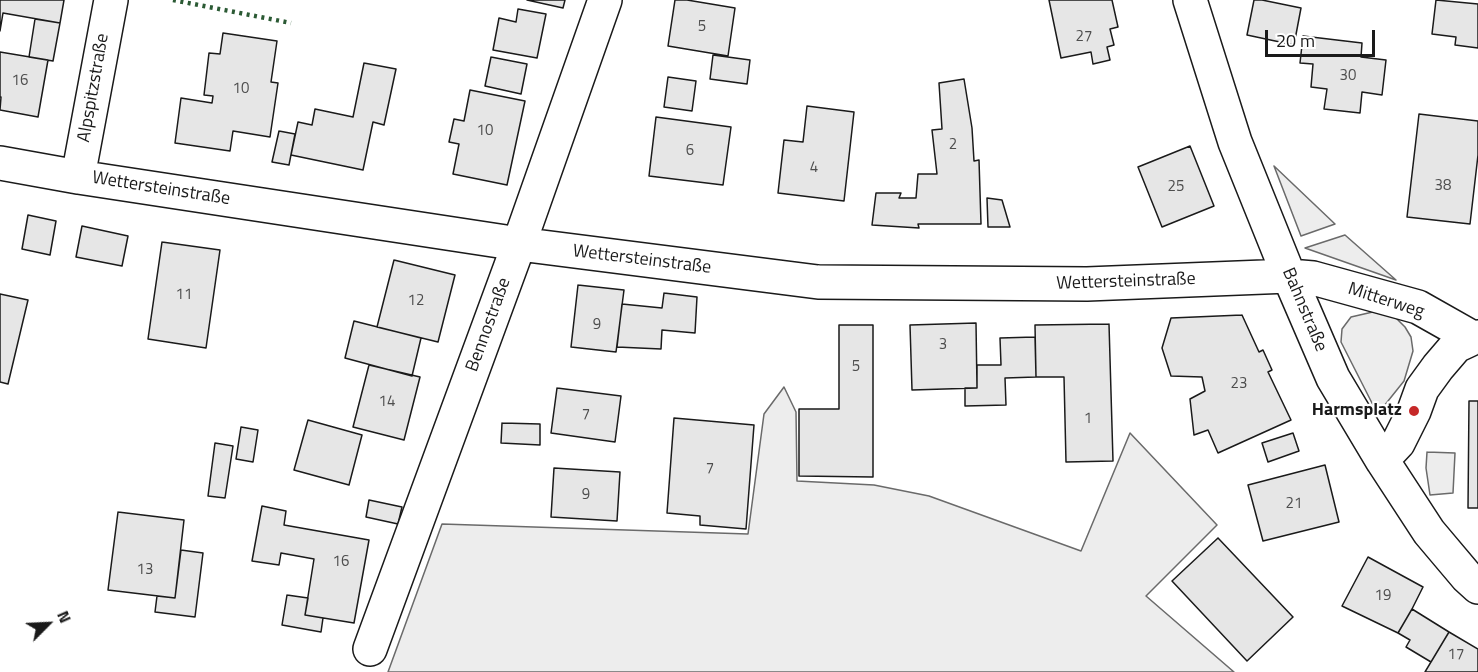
<!DOCTYPE html>
<meta charset="utf-8">
<style>
body{margin:0}
#map{position:relative;width:1478px;height:672px;overflow:hidden;background:#fff;font-family:"Titillium Web",sans-serif}
canvas{display:block}
.north{position:absolute;left:18px;top:594px;width:60px;height:60px;-webkit-text-stroke:4px #fff;paint-order:stroke;rotate:66deg;font-size:16px;font-weight:700;line-height:24px;text-align:center;color:#1a1a1a}
.north::after{content:'';display:block;margin:auto;width:21px;height:27px;background:#1a1a1a;clip-path:polygon(50% 0,100% 100%,50% 72%,0 100%)}
.scale{position:absolute;left:1265px;top:30px;width:110px;height:27px;box-sizing:border-box;border:3px solid #1a1a1a;border-top:0;padding-left:8px;font-size:18px;line-height:21px;white-space:nowrap;color:#1a1a1a;-webkit-text-stroke:4px #fff;paint-order:stroke}
</style>
<div id="map">
<canvas width="1478" height="672"></canvas>
<div class="north">N</div>
<div class="scale">20 m</div>
</div>
<script>
const context = document.querySelector('canvas').getContext('2d');
context.lineJoin = 'round';
function paint(path, color) { context.fillStyle = color; context.fill(path, 'evenodd'); }
const poly = rows => new Path2D(rows.map(r => 'M' + r).join(''));
function strokePath(path, color, width, dash) { context.strokeStyle = color; context.lineWidth = width; context.lineCap = dash ? 'butt' : 'round'; context.setLineDash(dash || []); context.stroke(path); }
function drawText(font, color, halo, rows, align = 'center') {
  context.font = font + ' "Titillium Web",sans-serif'; context.lineWidth = 4.5; context.setLineDash([]); context.textBaseline = 'middle'; context.strokeStyle = halo; context.fillStyle = color; for (const [text, x, y, turn = 0] of rows) {
    context.save(); context.translate(x, y); context.rotate((+turn || 0) * Math.PI / 180); context.textAlign = isNaN(turn) ? turn : align; if (halo) context.strokeText(text, 0, 0); context.fillText(text, 0, 0); context.restore();
  }
}
const built = poly([
 [1274,166,1335,224,1301,236,1274,166],
 [1345,235,1396,280,1305,248,1345,235],
 [1377,311,1392,314,1405,327,1411,337,1413,351,1404,381,1384,406,1374,407,1341,342,1342,329,1351,317,1377,311],
 [784,387,796,412,797,481,874,485,929,496,1081,551,1130,433,1217,525,1146,596,1234,672,388,672,442,524,748,534,764,414,784,387],
 [1427,452,1455,453,1453,493,1430,495,1426,468,1427,452]
]);
const building = poly([
 [0,0,64,0,60,23,3,13,0,31,0,0],
 [527,0,565,0,563,8,527,0],
 [675,0,687,0,735,8,728,56,668,46,675,0],
 [1049,0,1112,0,1118,27,1110,29,1114,45,1107,47,1110,60,1093,64,1091,52,1061,58,1049,0],
 [1254,0,1262,0,1301,8,1294,45,1247,35,1254,0],
 [1436,0,1478,4,1478,48,1455,45,1456,37,1432,34,1436,0],
 [518,9,546,14,537,58,493,50,499,18,516,22,518,9],
 [35,19,60,23,53,61,29,57,35,19],
 [223,33,277,41,271,82,278,83,270,137,233,131,230,151,175,143,181,98,212,103,213,96,204,95,209,53,220,54,223,33],
 [1303,36,1362,43,1361,57,1386,60,1382,95,1362,92,1360,113,1324,109,1327,89,1311,87,1313,64,1300,63,1303,36],
 [0,52,48,60,38,117,0,110,1,97,0,97,0,52],
 [713,55,750,60,747,84,710,79,713,55],
 [491,57,527,64,521,94,485,86,491,57],
 [364,63,396,69,384,125,373,122,363,170,291,155,298,122,312,125,315,109,353,117,364,63],
 [668,77,696,81,692,111,664,107,668,77],
 [964,79,972,128,974,161,979,160,981,224,918,224,919,228,872,225,876,193,901,193,899,198,916,198,918,174,937,174,932,130,942,129,939,83,964,79],
 [470,90,525,101,507,185,453,174,459,144,449,142,454,119,464,121,470,90],
 [807,106,854,112,844,201,778,193,784,140,803,142,807,106],
 [1419,114,1478,121,1478,155,1470,224,1407,217,1419,114],
 [656,117,731,127,723,185,649,176,656,117],
 [279,131,295,134,289,165,272,162,279,131],
 [1190,146,1214,206,1162,227,1138,167,1190,146],
 [987,198,1002,200,1010,227,988,227,987,198],
 [28,215,56,221,50,255,22,249,28,215],
 [82,226,128,236,122,266,76,257,82,226],
 [162,242,220,250,206,348,148,339,162,242],
 [394,260,455,275,438,342,377,327,394,260],
 [578,285,624,290,616,352,571,347,578,285],
 [664,293,697,297,695,333,662,330,661,349,617,347,622,304,662,308,664,293],
 [0,294,28,300,8,384,0,382,0,294],
 [1242,315,1259,352,1263,350,1272,370,1268,372,1291,420,1218,453,1208,430,1194,435,1190,399,1205,391,1202,377,1171,376,1162,348,1171,318,1242,315],
 [354,321,421,338,412,376,345,358,354,321],
 [976,323,977,388,912,390,910,325,976,323],
 [1109,324,1113,461,1066,462,1064,377,1036,377,1035,325,1109,324],
 [839,325,873,325,873,477,799,476,799,409,839,409,839,325],
 [1035,337,1036,377,1005,378,1006,405,965,406,965,388,977,388,977,365,1001,365,1000,338,1035,337],
 [369,365,420,377,404,440,353,427,369,365],
 [557,388,621,396,615,442,551,433,557,388],
 [1469,401,1478,401,1478,508,1468,508,1469,401],
 [674,418,754,425,746,529,700,525,700,516,667,513,674,418],
 [308,420,362,435,349,485,294,470,308,420],
 [502,423,540,424,540,445,501,443,502,423],
 [241,427,258,430,253,462,236,459,241,427],
 [1293,433,1299,451,1268,462,1262,443,1293,433],
 [215,443,233,446,225,498,208,496,215,443],
 [1325,465,1339,522,1263,541,1248,485,1325,465],
 [554,468,620,472,617,521,551,517,554,468],
 [369,500,402,507,398,524,366,517,369,500],
 [262,506,286,511,284,525,369,540,354,623,305,615,314,559,281,553,279,565,252,561,262,506],
 [118,512,184,520,175,598,108,590,118,512],
 [1218,538,1293,617,1247,661,1172,581,1218,538],
 [181,550,203,553,195,617,155,612,157,596,175,598,181,550],
 [1368,557,1423,587,1412,609,1398,633,1342,606,1368,557],
 [287,595,308,598,305,615,323,618,321,632,282,625,287,595],
 [1412,609,1449,632,1431,662,1406,647,1410,640,1398,633,1412,609],
 [1449,632,1478,649,1478,672,1425,672,1449,632]
]);
const minor = poly([
 [1190,0,1235,142,1289,276,1333,378,1382,460,1429,532,1467,577,1478,587],
 [0,163,78,177,519,244,818,282,1087,284,1289,276,1313,278,1418,307,1473,338],
 [78,177,111,0],
 [1382,460,1398,443,1414,411,1422,389,1438,367,1456,346,1473,338,1478,337],
 [370,649,519,244,605,0]
]);
const hedge = poly([
 [173,0,291,23]
]);
const markers = [
 [1414,411,6,"#c62828"]
];
const numberNames = [
 ["5",702,27],
 ["27",1084,37],
 ["30",1348,76],
 ["16",20,81],
 ["10",241,89],
 ["10",485,131],
 ["2",953,145],
 ["6",690,151],
 ["4",814,168],
 ["38",1443,186],
 ["25",1176,187],
 ["11",184,295],
 ["12",416,301],
 ["9",597,325],
 ["3",943,345],
 ["5",856,367],
 ["23",1239,384],
 ["14",387,402],
 ["7",586,415],
 ["1",1088,419],
 ["7",710,469],
 ["9",586,495],
 ["21",1294,504],
 ["16",341,562],
 ["13",145,570],
 ["19",1383,596],
 ["17",1456,655]
];
const streetNames = [
 ["Alpspitzstraße",94,88,-80],
 ["Wettersteinstraße",161,189,9],
 ["Wettersteinstraße",642,260,7],
 ["Wettersteinstraße",1126,282,-2],
 ["Mitterweg",1386,301,18],
 ["Bahnstraße",1304,310,67],
 ["Bennostraße",489,325,-70]
];
const poiNames = [
 ["Harmsplatz",1402,411]
];
paint(built, '#ededed');
strokePath(built, '#6a6a6a', 1.5);
paint(building, '#e6e6e6');
strokePath(building, '#1a1a1a', 1.5);
strokePath(minor, '#1a1a1a', 36);
strokePath(minor, '#fff', 33);
strokePath(hedge, '#2b5a34', 4.5, [3, 4.5]);
for (const [x, y, r, color] of markers) { const dot = new Path2D(); dot.arc(x, y, r, 0, 2 * Math.PI); context.fillStyle = color; context.fill(dot); strokePath(dot, '#fff', 2); }
drawText('15px', '#4d4d4d', null, numberNames);
drawText('18px', '#1a1a1a', '#fff', streetNames);
drawText('bold 18px', '#1a1a1a', '#fff', poiNames, 'right');
</script>
